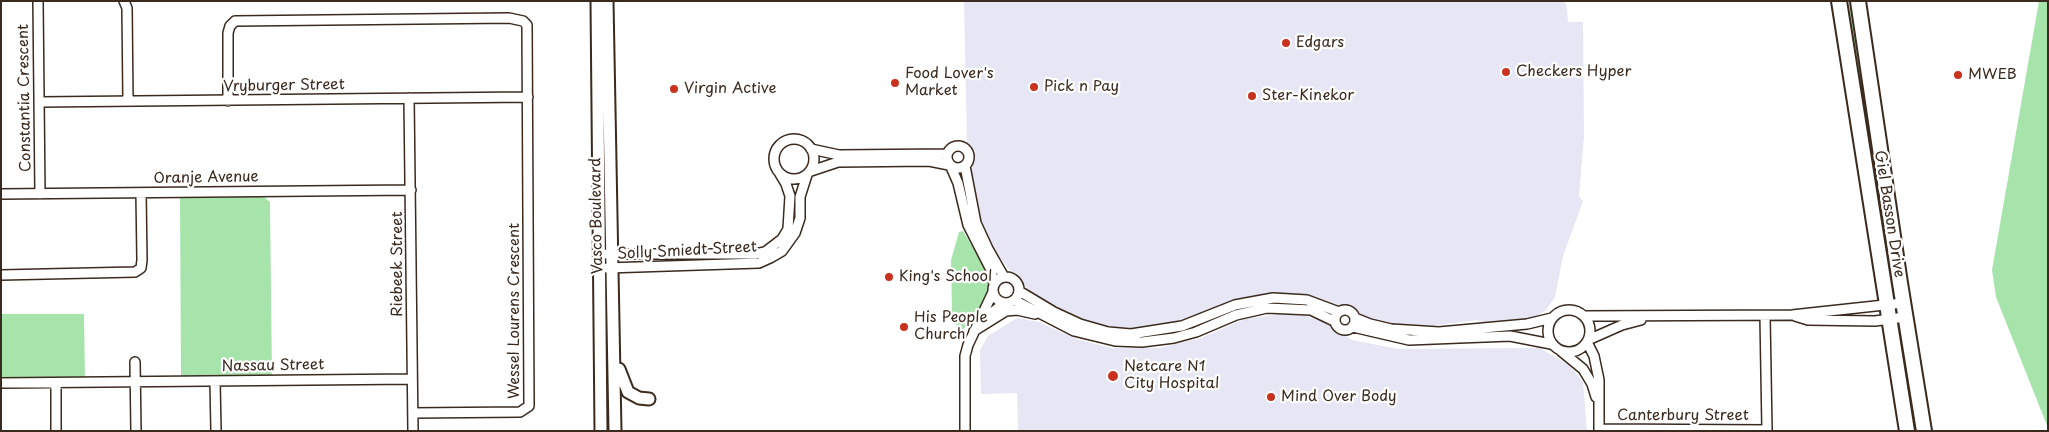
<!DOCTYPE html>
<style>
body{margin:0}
#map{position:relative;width:2049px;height:432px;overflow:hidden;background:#fff;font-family:"Playpen Sans",sans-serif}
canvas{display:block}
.frame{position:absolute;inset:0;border:2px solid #3b2a1e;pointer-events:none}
</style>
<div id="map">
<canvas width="2049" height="432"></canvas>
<div class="frame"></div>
</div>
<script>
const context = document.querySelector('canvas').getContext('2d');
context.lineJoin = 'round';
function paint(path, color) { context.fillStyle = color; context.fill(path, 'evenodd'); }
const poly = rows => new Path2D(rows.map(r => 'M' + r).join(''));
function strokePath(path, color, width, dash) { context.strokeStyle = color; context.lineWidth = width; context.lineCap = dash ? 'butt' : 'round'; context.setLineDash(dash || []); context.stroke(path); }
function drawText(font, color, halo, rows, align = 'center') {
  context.font = font + ' "Playpen Sans",sans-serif'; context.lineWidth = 4.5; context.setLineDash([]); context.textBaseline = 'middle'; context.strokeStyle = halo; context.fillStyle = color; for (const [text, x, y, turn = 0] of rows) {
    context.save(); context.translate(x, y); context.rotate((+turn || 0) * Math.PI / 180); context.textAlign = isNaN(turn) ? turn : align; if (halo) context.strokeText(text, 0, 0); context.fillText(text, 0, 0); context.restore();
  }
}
const built = poly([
 [964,1,1564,2,1567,6,1568,22,1583,22,1584,137,1579,196,1583,201,1563,256,1555,297,1546,310,1529,321,1490,325,1477,320,1424,327,1397,325,1365,317,1324,300,1289,295,1186,322,1146,329,1114,328,1071,316,1033,294,1007,267,991,245,979,219,972,187,967,142],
 [1282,314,1306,316,1325,322,1352,340,1398,349,1540,348,1570,366,1583,382,1587,431,1018,431,1017,393,981,394,980,350,988,336,1017,318,1039,322,1079,340,1112,348,1159,348,1201,338,1245,319]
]);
const green = poly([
 [1849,1,1853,1,1867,111,1884,216,1885,243,1891,281,1889,282,1851,36],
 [2039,1,2048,1,2048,428,1996,297,1992,270],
 [263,196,270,202,272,377,181,378,180,197],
 [963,231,985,268,989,285,983,304,962,331,957,327,952,312,951,260,959,232],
 [1,314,84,314,85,379,1,379],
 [1905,341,1913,392,1917,431,1913,431,1899,342]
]);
const minor = poly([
 [38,1,40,194],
 [124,1,127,8,128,100],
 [409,98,413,431],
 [228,101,228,33,230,26,235,21,509,18,523,21,527,25,529,406,520,412,413,413],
 [40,102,528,97],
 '774 159a20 20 0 1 1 40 0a20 20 0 1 1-40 0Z',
 '947 157a11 11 0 1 1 22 0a11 11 0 1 1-22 0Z',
 [811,149,839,155,947,154],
 [965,166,976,223,988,249,1004,277],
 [951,167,958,183,968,225,991,270,994,284],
 [811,171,838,162,929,161,949,165],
 [1,194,411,190],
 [607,254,755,254,765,252,782,239,788,229,790,196,786,184,780,174],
 [607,268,759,263,770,258,782,251,795,233,800,218,800,197,807,175],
 [1,275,135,272,141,268,142,260,141,193],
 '993 290a13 13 0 1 1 26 0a13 13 0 1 1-26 0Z',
 [1019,291,1054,312,1080,324,1108,332,1131,334,1182,326,1235,305,1273,298,1307,300,1339,312],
 [1014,300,1074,331,1115,341,1142,342,1174,338,1196,332,1236,315,1267,308,1311,310,1334,321],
 '1335 320a10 10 0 1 1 20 0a10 10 0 1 1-20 0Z',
 '1548 331a21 21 0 1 1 42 0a21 21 0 1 1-42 0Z',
 [1584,316,1792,315,1903,303],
 [1795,316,1808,320,1875,321,1905,317],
 [1355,318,1370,324,1391,329,1439,332,1527,324,1552,318],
 [984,319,1004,303],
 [1353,327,1409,340,1510,336,1551,344],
 [974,331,1006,311,1017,310,1035,314],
 [1588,340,1622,325,1641,320],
 [1587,342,1594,356,1599,380,1599,431],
 [1561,351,1583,369,1592,384,1596,397],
 [135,362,136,431],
 [215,381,216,431],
 [1,383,412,379],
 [1599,429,1767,430,1765,316],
 [56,431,56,383],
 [965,431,965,356,968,345,993,292]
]);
const secondary = poly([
 [597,1,601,431],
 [607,1,615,431],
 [619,369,628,392,639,398,649,399]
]);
const primary = poly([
 [1839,1,1907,431],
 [1858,1,1900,283,1924,431]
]);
const markers = [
 [1286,43,5,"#c8321e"],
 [1506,72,5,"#c8321e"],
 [1958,75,5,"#c8321e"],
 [895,83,5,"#c8321e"],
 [1034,87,5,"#c8321e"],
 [674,89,5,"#c8321e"],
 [1252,96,5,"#c8321e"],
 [889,277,5,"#c8321e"],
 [904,327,5,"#c8321e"],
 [1113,376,6,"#c8321e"],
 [1271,397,5,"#c8321e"]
];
const poiNames = [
 ["Edgars",1296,43],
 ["Checkers Hyper",1516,72],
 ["Food Lover's",905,74],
 ["Market",905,91],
 ["MWEB",1968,75],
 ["Pick n Pay",1044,87],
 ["Virgin Active",684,89],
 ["Ster-Kinekor",1262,96],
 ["King's School",899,277],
 ["His People",914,318],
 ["Church",914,335],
 ["Netcare N1",1124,367],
 ["City Hospital",1124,384],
 ["Mind Over Body",1281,397]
];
const streetNames = [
 ["Vryburger Street",284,86,-1],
 ["Constantia Crescent",25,98,-91],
 ["Oranje Avenue",206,178,-1],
 ["Giel Basson Drive",1889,214,81],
 ["Vasco Boulevard",597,216,-91],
 ["Solly Smiedt Street",687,251,-3],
 ["Riebeek Street",398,264,-90],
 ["Wessel Lourens Crescent",515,311,-90],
 ["Nassau Street",273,366,-1],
 ["Canterbury Street",1683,416]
];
paint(built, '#e6e6f5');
paint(green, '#a7e4ab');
strokePath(minor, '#3b2a1e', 12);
strokePath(secondary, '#3b2a1e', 15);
strokePath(primary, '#3b2a1e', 18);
strokePath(minor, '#fff', 9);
strokePath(secondary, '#fff', 11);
strokePath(primary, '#fff', 14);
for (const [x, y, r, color] of markers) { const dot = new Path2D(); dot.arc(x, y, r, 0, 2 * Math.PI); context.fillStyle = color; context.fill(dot); strokePath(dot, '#fff', 2); }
drawText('15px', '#3b2a1e', '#fff', poiNames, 'left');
drawText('15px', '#3b2a1e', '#fff', streetNames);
</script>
